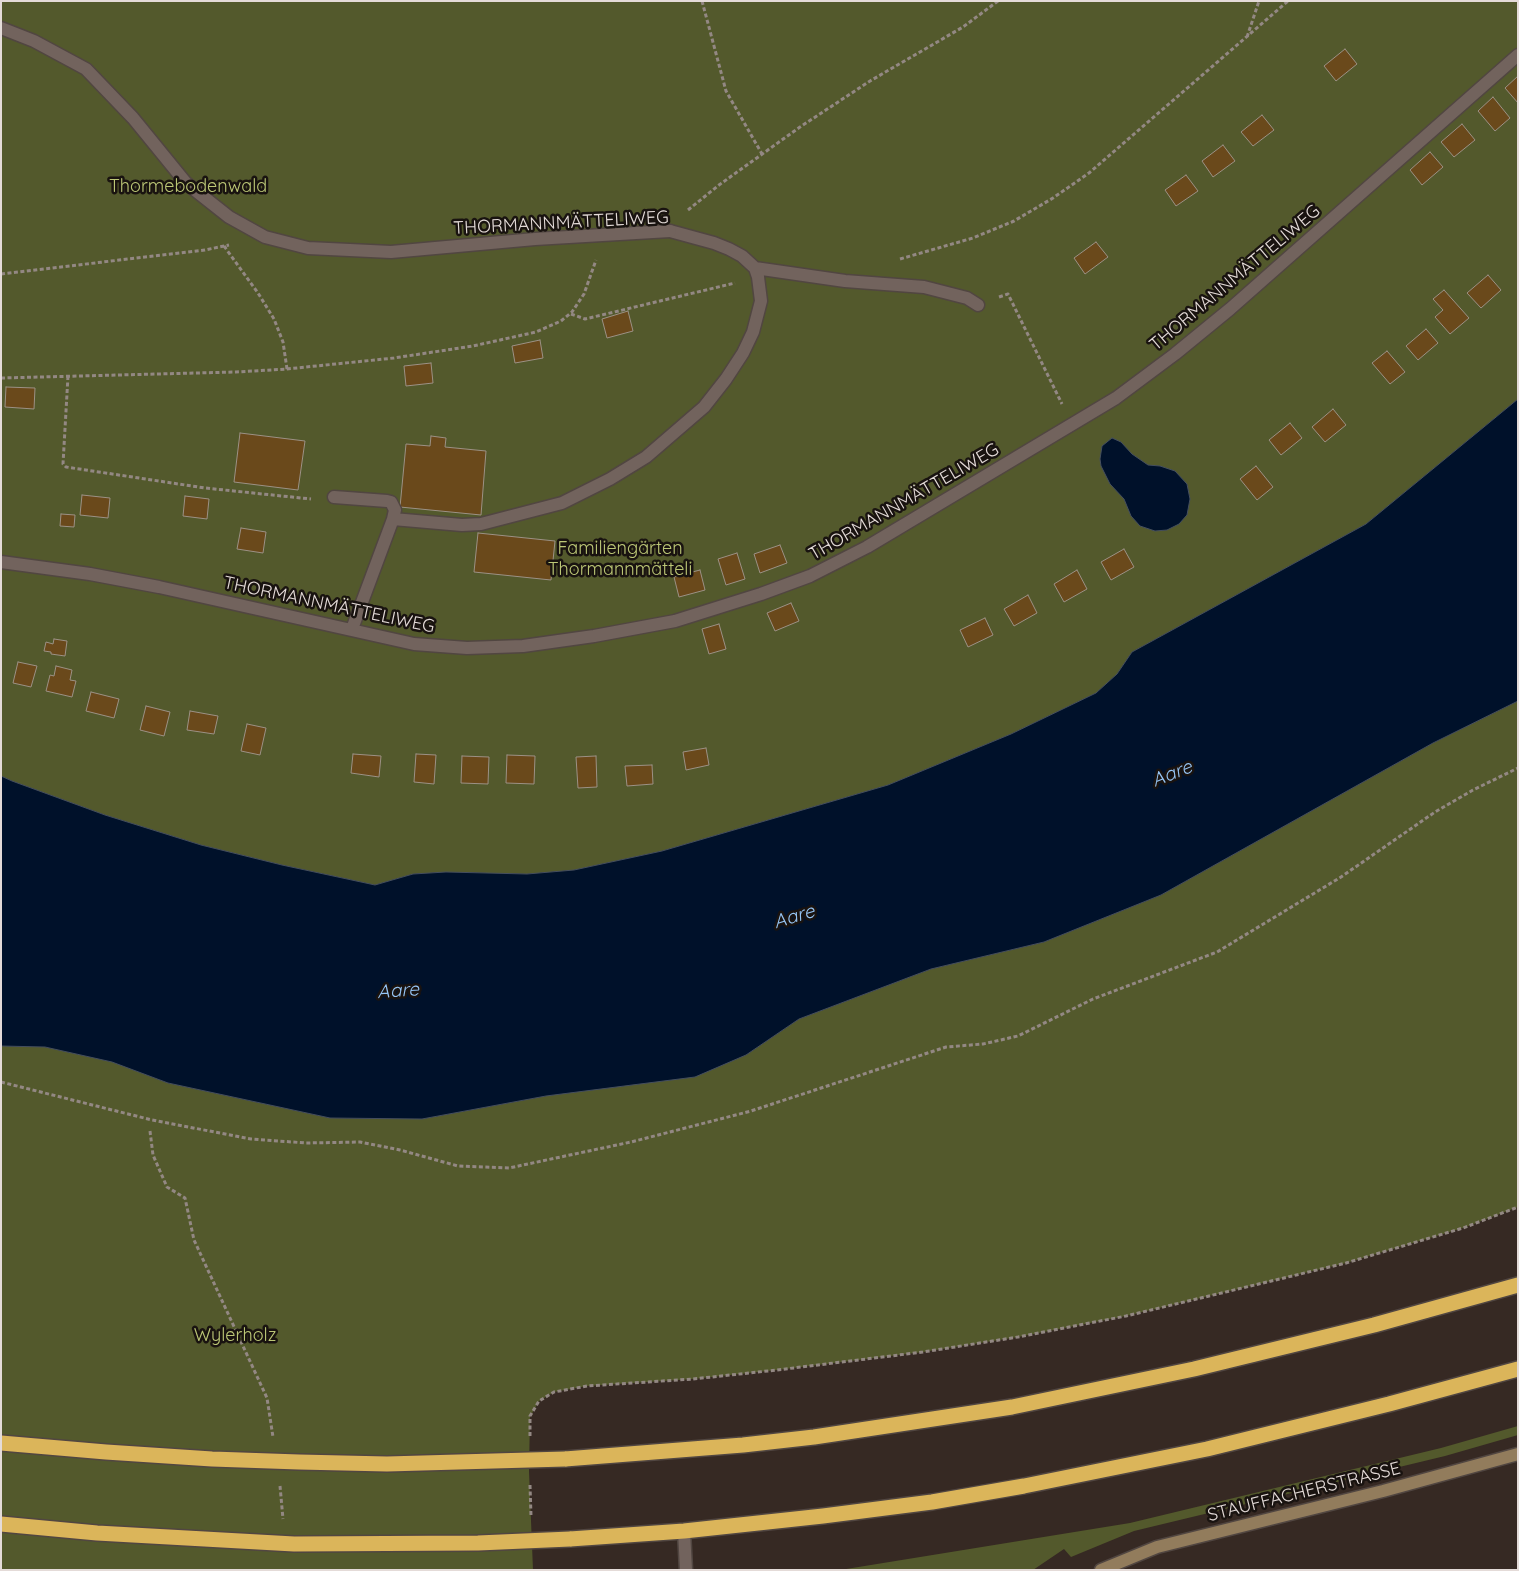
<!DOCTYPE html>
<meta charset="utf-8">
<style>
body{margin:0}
#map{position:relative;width:1519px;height:1571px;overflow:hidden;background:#362923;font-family:Quicksand,sans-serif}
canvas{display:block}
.frame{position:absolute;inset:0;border:2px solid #e4dbd8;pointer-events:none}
</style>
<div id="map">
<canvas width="1519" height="1571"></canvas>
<div class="frame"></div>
</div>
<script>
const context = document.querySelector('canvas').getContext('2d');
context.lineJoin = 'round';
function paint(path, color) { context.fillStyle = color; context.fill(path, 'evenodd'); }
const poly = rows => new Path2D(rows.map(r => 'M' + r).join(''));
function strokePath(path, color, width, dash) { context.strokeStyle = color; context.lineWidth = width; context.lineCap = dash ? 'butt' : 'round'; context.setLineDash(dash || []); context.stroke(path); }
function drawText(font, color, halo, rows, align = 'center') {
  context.font = font + ' Quicksand,sans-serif'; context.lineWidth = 5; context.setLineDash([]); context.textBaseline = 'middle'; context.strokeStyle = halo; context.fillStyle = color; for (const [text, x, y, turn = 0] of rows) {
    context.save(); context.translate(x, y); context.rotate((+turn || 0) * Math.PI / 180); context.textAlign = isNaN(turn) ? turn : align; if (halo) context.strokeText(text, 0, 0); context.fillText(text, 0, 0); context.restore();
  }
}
const green = poly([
 [1,1,1518,1,1518,399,1366,524,1132,652,1117,674,1096,693,1011,734,888,785,662,851,574,870,527,874,446,872,413,874,375,885,282,865,201,845,105,815,12,781,1,776],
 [1518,701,1518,1207,1463,1228,1346,1263,1126,1316,1018,1337,923,1352,777,1370,693,1379,587,1386,554,1392,539,1401,530,1417,529,1471,533,1570,1,1570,1,1046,45,1047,113,1062,168,1083,330,1118,422,1119,546,1096,746,1055,799,1019,931,969,1044,942,1161,895,1433,743],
 [1518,1426,1518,1435,1445,1456,1134,1531,1071,1557,1064,1549,1033,1570,840,1570,1130,1523,1441,1448]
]);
const water = poly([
 [1518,399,1518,701,1433,743,1161,895,1044,942,931,969,799,1019,746,1055,695,1077,546,1096,422,1119,330,1118,168,1083,112,1062,45,1047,1,1046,1,776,12,781,105,815,201,845,282,865,375,885,413,874,446,872,527,874,574,870,662,851,888,785,1011,734,1096,693,1117,674,1132,652,1366,524,1518,399],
 [1112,438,1121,442,1132,454,1148,465,1160,466,1175,471,1187,484,1190,499,1187,515,1179,524,1167,530,1155,531,1140,526,1131,516,1124,499,1110,484,1101,466,1100,459,1102,446,1112,438]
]);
const building = poly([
 [1345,49,1357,64,1336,81,1324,66,1345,49],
 [1518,76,1518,103,1505,88,1518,76],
 [1493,97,1510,118,1495,131,1478,111,1493,97],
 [1262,115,1274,130,1253,146,1241,132,1262,115],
 [1462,124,1475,140,1454,157,1441,142,1462,124],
 [1223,145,1235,161,1213,177,1202,161,1223,145],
 [1430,152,1443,167,1422,185,1410,170,1430,152],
 [1186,175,1198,191,1176,206,1165,190,1186,175],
 [1096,242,1108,257,1085,274,1074,258,1096,242],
 [1488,275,1501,290,1481,308,1467,293,1488,275],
 [1444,290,1469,318,1450,334,1435,317,1443,310,1433,299,1444,290],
 [628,311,633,331,607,338,602,319,628,311],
 [1426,329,1438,343,1418,360,1406,346,1426,329],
 [540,340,543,358,515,363,512,346,540,340],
 [1387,351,1405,372,1390,384,1372,363,1387,351],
 [431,363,433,383,406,386,404,366,431,363],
 [6,387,35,388,34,409,5,407,6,387],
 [1333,409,1346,425,1325,442,1312,427,1333,409],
 [1290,423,1302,438,1281,455,1269,440,1290,423],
 [240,433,305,441,298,490,234,482,240,433],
 [431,436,446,438,445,447,486,451,481,515,400,507,406,444,430,446,431,436],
 [1256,466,1273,487,1257,500,1240,479,1256,466],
 [82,495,110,498,108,518,80,515,82,495],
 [185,496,209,499,207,519,183,516,185,496],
 [61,514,75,515,74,527,60,526,61,514],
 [241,528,266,532,263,553,237,549,241,528],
 [478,533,555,541,551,580,474,572,478,533],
 [780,545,787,563,760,573,754,554,780,545],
 [1124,549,1134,567,1111,580,1101,562,1124,549],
 [737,553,745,579,726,585,718,559,737,553],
 [700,570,705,590,679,597,674,577,700,570],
 [1077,570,1087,589,1064,602,1054,584,1077,570],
 [1028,595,1037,613,1014,626,1004,609,1028,595],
 [791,603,799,621,775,631,767,613,791,603],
 [985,618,993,635,968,647,960,630,985,618],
 [719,624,726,649,709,654,702,629,719,624],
 [54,639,67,641,65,656,51,654,51,652,44,651,46,642,53,644,54,639],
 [18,662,37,666,31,687,13,683,18,662],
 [56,666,72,670,70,680,76,681,72,697,46,691,50,675,54,676,56,666],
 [91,692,119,699,114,718,86,711,91,692],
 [146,706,170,712,164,736,140,730,146,706],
 [190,711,218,716,214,734,187,730,190,711],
 [247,724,266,728,260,755,241,751,247,724],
 [706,748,709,765,686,770,683,752,706,748],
 [353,754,381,756,379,777,351,773,353,754],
 [416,754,436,755,434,784,414,782,416,754],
 [507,755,535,756,534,784,506,783,507,755],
 [462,756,489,757,488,784,461,783,462,756],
 [596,756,597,787,578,788,576,757,596,756],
 [652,765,653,784,627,786,625,766,652,765]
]);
const path = poly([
 [702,1,726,91,762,154],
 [1247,37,1259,1],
 [688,210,719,185,800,127,870,81,963,27,998,1],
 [224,246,258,293,274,319,283,342,287,369],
 [900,259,973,238,1014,221,1053,198,1089,173,1288,1],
 [1,274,205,250,229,245],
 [999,297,1008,294,1062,404],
 [571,314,585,319,735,283],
 [68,376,63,464,66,467,205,488,311,499],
 [1,378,236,372,287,369,394,358,473,346,536,332,561,321,572,312,584,294,596,260],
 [1,1082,152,1120,251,1139,306,1143,360,1142,400,1150,458,1166,509,1168,631,1142,751,1111,946,1047,983,1044,1018,1036,1093,999,1217,952,1341,877,1435,812,1473,790,1518,768],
 [150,1131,153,1155,167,1187,185,1198,194,1240,267,1398,273,1437],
 [530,1436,530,1416,539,1401,554,1392,587,1386,693,1379,777,1370,923,1352,1018,1337,1126,1316,1346,1263,1463,1228,1518,1207],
 [530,1485,531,1516],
 [280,1486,283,1519]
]);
const lane = poly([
 [755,268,845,281,924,287,967,298,978,305],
 [334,497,387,501,391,502,395,510,393,519,352,629],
 [393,519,462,525,481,524,562,503,610,479,646,457,704,407,726,379,743,353,753,332,761,301,758,277,755,268,742,256,729,249,714,243,670,231],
 [1,562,90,574,159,587,414,644,467,648,523,646,594,636,675,621,761,594,810,576,867,547,1116,398,1175,354,1230,309,1518,55],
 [684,1531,686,1570]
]);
const street = poly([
 [1,28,34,41,86,69,133,118,186,183,229,217,265,237,308,248,391,252,535,239,670,231]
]);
const secondary = poly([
 [1101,1570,1157,1547,1383,1491,1518,1454]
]);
const highway = poly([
 [565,1459,743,1445,814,1437,1012,1407,1194,1369,1374,1325,1518,1285],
 [570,1539,684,1531,823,1516,932,1502,1024,1486,1207,1449,1389,1404,1518,1369]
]);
const highwayBridge = poly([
 [1,1443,106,1452,212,1459,299,1462,387,1464,565,1459],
 [1,1524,97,1533,294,1544,478,1543,570,1539]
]);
const parkNames = [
 ["Thormebodenwald",188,187],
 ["Familiengärten",620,549],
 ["Thormannmätteli",620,570],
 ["Wylerholz",235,1336]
];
const streetNames = [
 ["THORMANNMÄTTELIWEG",561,223,-3],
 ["THORMANNMÄTTELIWEG",1235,278,-40],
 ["THORMANNMÄTTELIWEG",904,502,-30],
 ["THORMANNMÄTTELIWEG",329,605,12],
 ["STAUFFACHERSTRASSE",1304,1492,-14]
];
const waterNames = [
 ["Aare",1172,774,-22],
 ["Aare",794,917,-17],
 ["Aare",398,991,-4]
];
paint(green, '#53592c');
paint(water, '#00112a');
strokePath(water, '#444e5e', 1);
paint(building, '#6a491b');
strokePath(building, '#9c9185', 1);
strokePath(lane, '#514641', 15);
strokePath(street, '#514641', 15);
strokePath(secondary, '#514641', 15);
strokePath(highway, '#514641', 18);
strokePath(path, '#938883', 3, [4, 2.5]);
strokePath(lane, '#72635d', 12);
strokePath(street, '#72635d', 12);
strokePath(secondary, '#927c5c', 12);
strokePath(highway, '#dbb55a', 15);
strokePath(highwayBridge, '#514641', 18, []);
strokePath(highwayBridge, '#dbb55a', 15);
drawText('18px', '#bcc776', '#191310', parkNames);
drawText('18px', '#e4dbd8', '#191310', streetNames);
drawText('italic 19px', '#96c5f5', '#191310', waterNames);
</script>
